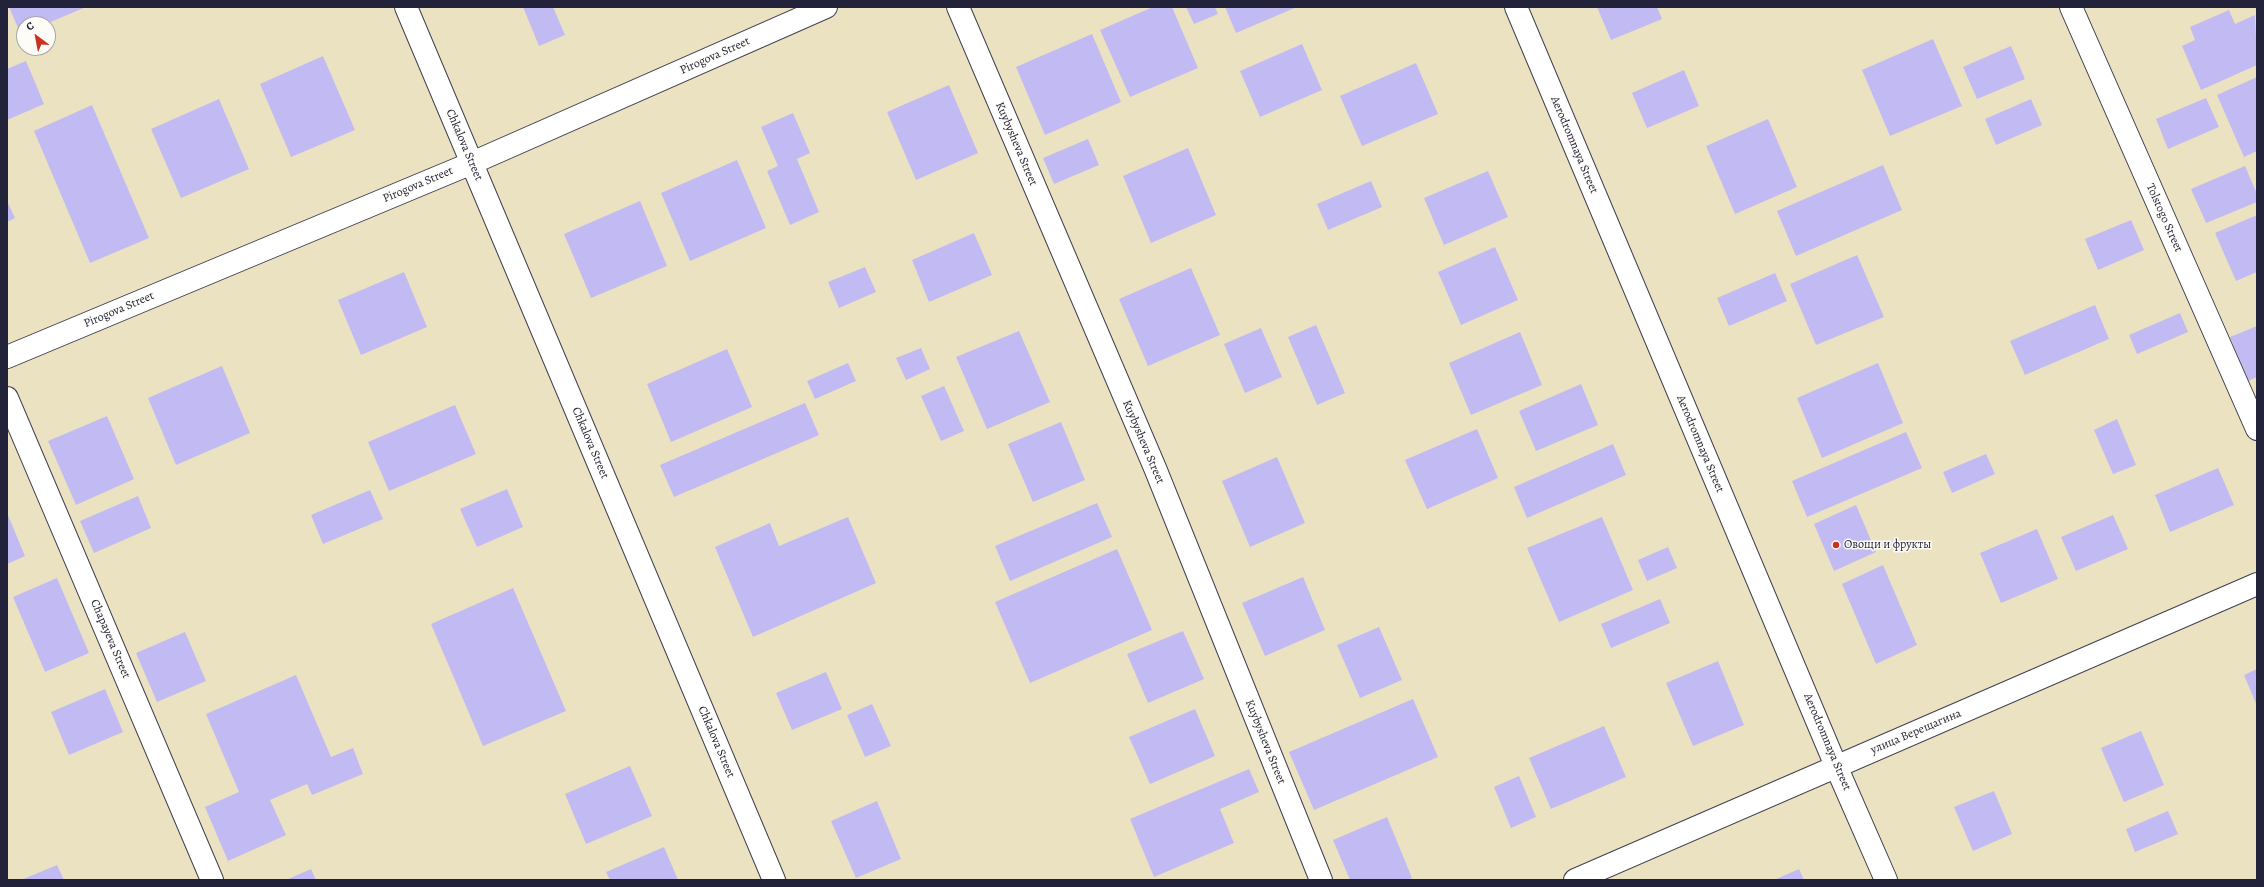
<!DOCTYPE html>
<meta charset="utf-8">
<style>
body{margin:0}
#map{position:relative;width:2264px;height:887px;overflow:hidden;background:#ebe2c1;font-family:Alegreya,serif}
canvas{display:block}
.frame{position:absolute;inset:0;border:8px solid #22223b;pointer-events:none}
.north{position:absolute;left:16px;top:16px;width:40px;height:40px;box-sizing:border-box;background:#fdfcf7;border:1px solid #a5a5ac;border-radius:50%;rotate:328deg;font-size:11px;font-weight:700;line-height:16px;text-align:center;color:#22223b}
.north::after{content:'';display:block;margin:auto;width:14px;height:18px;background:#c8321e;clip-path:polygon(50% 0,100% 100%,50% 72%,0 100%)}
</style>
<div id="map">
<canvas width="2264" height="887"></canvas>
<div class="frame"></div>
<div class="north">С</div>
</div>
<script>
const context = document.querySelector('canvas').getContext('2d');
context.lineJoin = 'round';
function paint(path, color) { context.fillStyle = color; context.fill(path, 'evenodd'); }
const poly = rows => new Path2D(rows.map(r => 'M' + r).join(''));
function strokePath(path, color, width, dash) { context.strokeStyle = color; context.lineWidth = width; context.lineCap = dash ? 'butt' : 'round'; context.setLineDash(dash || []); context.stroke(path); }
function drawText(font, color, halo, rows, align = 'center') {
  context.font = font + ' Alegreya,serif'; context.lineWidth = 3; context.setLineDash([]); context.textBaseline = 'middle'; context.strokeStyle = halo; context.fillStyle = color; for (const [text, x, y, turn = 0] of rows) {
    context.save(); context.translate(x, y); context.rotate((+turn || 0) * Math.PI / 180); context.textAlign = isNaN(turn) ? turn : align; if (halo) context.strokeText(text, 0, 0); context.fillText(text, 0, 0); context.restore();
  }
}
const building = poly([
 [9,7,86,7,46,24,24,24,24,34,21,35],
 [523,7,553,7,565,35,539,46],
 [1153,7,1172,7,1198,68,1130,97,1100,30],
 [1186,7,1215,7,1218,14,1194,24],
 [1225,7,1297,7,1236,33],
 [1597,7,1657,7,1662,19,1611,40],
 [2229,10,2235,24,2255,15,2257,65,2201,90,2182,46,2195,40,2190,27],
 [1092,34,1121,102,1045,135,1016,67],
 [1933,39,1962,106,1890,136,1862,70],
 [1302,44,1322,90,1260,117,1240,71],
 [2011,46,2025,79,1977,99,1963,67],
 [323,56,355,130,291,157,260,84],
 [26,61,44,104,7,120,7,69],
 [1416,63,1438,114,1362,146,1340,96],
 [1684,70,1699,106,1647,128,1632,93],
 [2257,77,2257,151,2244,157,2217,95],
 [949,85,978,153,916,180,887,112],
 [2206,98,2219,127,2168,149,2156,119],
 [219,99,249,169,181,198,151,129],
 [2031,99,2042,125,1996,145,1985,119],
 [92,105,149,238,90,263,34,131],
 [793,113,810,153,797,159,819,212,790,225,767,171,778,166,761,127],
 [1768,119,1797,187,1735,214,1706,146],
 [1088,139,1099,165,1054,184,1043,158],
 [1188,148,1216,215,1151,243,1123,176],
 [737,160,766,228,690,261,661,193],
 [1883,165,1902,210,1796,256,1777,211],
 [2245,166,2257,194,2257,202,2206,223,2191,189],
 [1488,171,1508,217,1444,245,1424,198],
 [1371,181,1382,207,1328,230,1317,204],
 [7,201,15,218,7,222],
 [640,201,667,266,591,298,564,234],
 [2257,215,2257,272,2236,281,2215,233],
 [2131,220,2144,250,2098,270,2085,239],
 [974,233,992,275,929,302,912,260],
 [1495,247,1518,300,1461,325,1438,272],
 [1857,255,1884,317,1816,345,1790,284],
 [865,267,876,292,839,308,828,282],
 [1191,268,1220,335,1148,366,1119,299],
 [404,272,427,327,361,355,338,300],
 [1775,273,1787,301,1729,326,1717,298],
 [2095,305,2109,339,2025,375,2010,341],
 [2180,313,2188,332,2137,354,2129,335],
 [1316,325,1345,393,1317,405,1288,337],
 [2257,326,2257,377,2248,381,2230,337],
 [1261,328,1282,377,1245,393,1224,344],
 [1019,331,1050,402,987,429,956,357],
 [1520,332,1542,385,1471,415,1449,363],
 [921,348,930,369,906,380,896,358],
 [727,349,752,407,671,442,647,384],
 [848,363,856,381,815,399,807,381],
 [1878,363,1903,423,1822,458,1797,398],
 [222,366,250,433,176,465,148,398],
 [1581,384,1598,425,1536,451,1519,411],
 [944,386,964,431,941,441,921,396],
 [805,403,819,435,674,497,660,465],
 [455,405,476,454,389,491,368,442],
 [107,416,134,479,76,505,48,441],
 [2117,419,2136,465,2113,474,2094,430],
 [1061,422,1085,480,1033,502,1008,444],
 [1477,429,1498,478,1427,509,1405,460],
 [1906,432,1922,468,1807,517,1792,481],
 [1613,444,1626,475,1527,518,1514,487],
 [1986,454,1995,474,1952,493,1943,472],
 [1277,457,1305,523,1250,547,1222,481],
 [2218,468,2234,505,2170,532,2155,495],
 [507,489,523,527,477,547,460,509],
 [370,490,383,519,323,544,311,515],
 [138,496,151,528,94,553,80,521],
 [1097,503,1112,537,1010,581,995,546],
 [1856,505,1876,552,1834,571,1814,524],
 [7,513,25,556,7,564],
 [2113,515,2128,549,2076,571,2061,537],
 [848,517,876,583,753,637,715,547,770,523,779,546],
 [1602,517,1633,590,1559,622,1527,548],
 [2037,529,2058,579,2001,603,1980,553],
 [1668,547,1677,568,1647,581,1638,560],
 [1117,549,1152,630,1030,683,995,602],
 [1883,565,1917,645,1876,664,1842,584],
 [1303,577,1325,630,1265,656,1242,603],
 [57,578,89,653,45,672,13,597],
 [513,588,566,711,483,746,431,624],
 [1660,599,1670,623,1611,648,1601,624],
 [1379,627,1402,680,1360,698,1337,645],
 [1183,631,1204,679,1148,703,1127,654],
 [185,632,206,681,157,702,136,653],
 [1718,661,1744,725,1693,746,1666,683],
 [2257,669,2257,706,2244,675],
 [826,672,842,709,792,730,776,693],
 [296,675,331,757,353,748,363,774,312,795,307,784,270,800,286,835,228,861,205,807,239,792,206,714],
 [105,689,123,732,69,755,51,712],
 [1413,699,1438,757,1314,810,1289,752],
 [872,704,891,746,865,757,847,715],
 [1195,709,1215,756,1150,784,1129,737],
 [1604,726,1626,777,1551,809,1529,758],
 [2141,731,2164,785,2124,802,2101,748],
 [630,766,652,816,586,844,565,794],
 [1249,769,1259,792,1220,809,1234,843,1154,877,1130,819],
 [1519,776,1536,817,1511,828,1494,787],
 [1994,791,2012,834,1973,851,1954,807],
 [877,801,901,859,856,878,831,821],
 [2168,811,2178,834,2135,852,2126,829],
 [1387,817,1412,878,1407,880,1350,880,1333,840],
 [664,847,678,880,610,880,606,872],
 [57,865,64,880,21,880],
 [311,869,316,880,286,880],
 [1799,869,1804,880,1774,880]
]);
const street = poly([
 [406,7,774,880],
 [958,7,1155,468,1321,880],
 [1516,7,1836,766,1886,880],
 [2071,7,2257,429],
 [7,357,472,163,826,7],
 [7,398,212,880],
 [1575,880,2257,584]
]);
const markers = [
 [1836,545,4,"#c8321e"]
];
const streetNames = [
 ["Pirogova Street",715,56,-24],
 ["Kuybysheva Street",1016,144,67],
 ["Chkalova Street",464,145,67],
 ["Aerodromnaya Street",1574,145,67],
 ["Pirogova Street",418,185,-23],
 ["Tolstogo Street",2164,218,66],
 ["Pirogova Street",119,310,-23],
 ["Kuybysheva Street",1143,442,67],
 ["Chkalova Street",590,443,67],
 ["Aerodromnaya Street",1700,444,67],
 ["Chapayeva Street",110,639,67],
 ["улица Верещагина",1916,732,-23],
 ["Chkalova Street",716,742,67],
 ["Kuybysheva Street",1265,742,68],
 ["Aerodromnaya Street",1827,742,67]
];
const poiNames = [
 ["Овощи и фрукты",1844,545]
];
paint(building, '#c2bbf3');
strokePath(street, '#403f4f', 24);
strokePath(street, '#fff', 22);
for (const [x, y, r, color] of markers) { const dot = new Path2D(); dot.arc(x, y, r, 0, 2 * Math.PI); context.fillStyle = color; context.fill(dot); strokePath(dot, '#fdfcf7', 1.5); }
drawText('12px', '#22223b', '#fdfcf7', streetNames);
drawText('12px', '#22223b', '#fdfcf7', poiNames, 'left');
</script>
